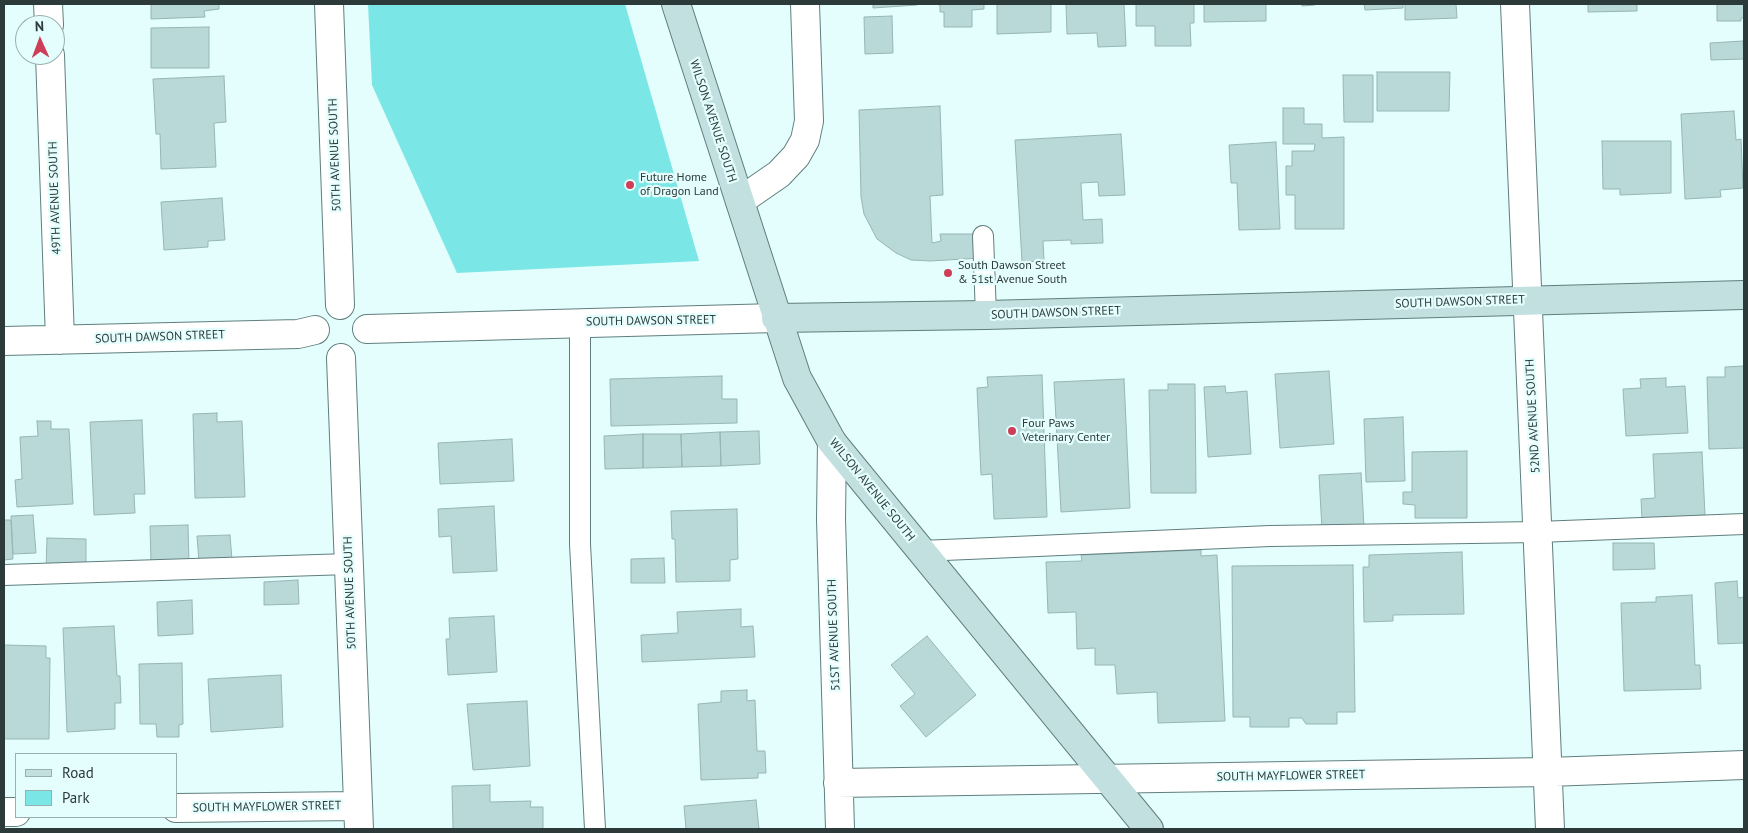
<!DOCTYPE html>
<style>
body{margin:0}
#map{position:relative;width:1748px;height:833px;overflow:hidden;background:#e3fefd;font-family:"PT Sans",sans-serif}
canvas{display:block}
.frame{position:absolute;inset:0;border:5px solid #2d3a3a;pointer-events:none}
.legend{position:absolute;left:15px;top:753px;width:162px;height:65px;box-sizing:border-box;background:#e3fefd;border:1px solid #9ab0af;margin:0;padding:6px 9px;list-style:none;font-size:15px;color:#2d3a3a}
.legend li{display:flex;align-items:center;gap:10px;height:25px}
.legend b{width:25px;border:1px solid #9ab0af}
.north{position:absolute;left:15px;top:15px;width:50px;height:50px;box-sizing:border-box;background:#e3fefd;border:1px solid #9ab0af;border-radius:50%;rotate:358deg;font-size:14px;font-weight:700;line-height:20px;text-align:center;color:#2d3a3a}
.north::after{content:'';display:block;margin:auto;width:18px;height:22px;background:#cf3e58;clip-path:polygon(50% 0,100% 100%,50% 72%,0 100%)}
</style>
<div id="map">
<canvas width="1748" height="833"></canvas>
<div class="frame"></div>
<ul class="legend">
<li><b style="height:6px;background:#c2e0e0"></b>Road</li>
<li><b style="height:14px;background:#7ae6e5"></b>Park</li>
</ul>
<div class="north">N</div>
</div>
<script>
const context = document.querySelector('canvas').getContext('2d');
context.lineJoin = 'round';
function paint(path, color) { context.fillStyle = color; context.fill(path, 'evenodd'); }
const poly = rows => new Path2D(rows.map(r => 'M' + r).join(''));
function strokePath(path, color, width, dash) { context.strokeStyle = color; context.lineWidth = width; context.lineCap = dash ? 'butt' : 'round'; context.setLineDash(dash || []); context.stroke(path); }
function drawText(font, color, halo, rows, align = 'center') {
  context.font = font + ' "PT Sans",sans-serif'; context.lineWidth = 4.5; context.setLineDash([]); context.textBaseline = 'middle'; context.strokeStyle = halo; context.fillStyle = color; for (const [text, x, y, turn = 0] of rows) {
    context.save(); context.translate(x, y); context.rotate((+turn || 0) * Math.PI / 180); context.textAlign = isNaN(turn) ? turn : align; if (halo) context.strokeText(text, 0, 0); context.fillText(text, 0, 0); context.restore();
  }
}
const green = poly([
 [368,4,625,4,699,261,457,273,372,85]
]);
const building = poly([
 [151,4,219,4,219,9,204,11,205,17,151,19,151,4],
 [873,4,917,4,917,5,873,8,873,4],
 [935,4,984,4,984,9,972,10,972,27,944,27,944,12,940,12,940,5,935,4],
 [997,4,1051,4,1051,32,997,34,997,4],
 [1066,4,1124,4,1126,46,1098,47,1097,33,1067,34,1066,4],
 [1136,4,1194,4,1194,23,1190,23,1191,46,1155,46,1155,26,1136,26,1136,4],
 [1204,4,1266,4,1266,21,1204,22,1204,4],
 [1302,4,1315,4,1315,5,1302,6,1302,4],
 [1364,4,1403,4,1403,8,1365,10,1364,4],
 [1405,4,1456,4,1457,18,1405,20,1405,4],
 [1588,4,1637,4,1637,11,1588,12,1588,4],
 [1717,4,1744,4,1744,18,1741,18,1741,21,1717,21,1717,4],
 [892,16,893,53,865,54,864,17,892,16],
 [209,27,209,68,151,68,151,28,209,27],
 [1743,41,1744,59,1711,60,1710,43,1743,41],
 [1377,72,1450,72,1449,111,1377,111,1377,72],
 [1343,75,1373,75,1373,122,1344,122,1343,75],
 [224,76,226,122,214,123,216,167,161,169,160,134,156,134,153,79,224,76],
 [940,106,943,195,930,196,932,243,941,241,940,234,980,234,981,258,930,261,911,260,896,253,877,239,864,214,861,197,859,110,940,106],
 [1283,108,1304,108,1304,124,1322,124,1322,138,1344,137,1344,229,1295,229,1295,195,1286,195,1286,166,1292,166,1292,151,1314,151,1315,144,1283,144,1283,108],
 [1734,111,1736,140,1741,139,1743,188,1720,190,1721,197,1685,199,1681,114,1734,111],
 [1121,134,1125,195,1099,196,1098,182,1081,183,1083,220,1102,219,1103,243,1071,244,1071,240,1043,241,1044,261,1022,262,1015,140,1121,134],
 [1602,141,1671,141,1671,193,1620,195,1620,189,1603,189,1602,141],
 [1276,142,1280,229,1239,230,1237,183,1231,183,1229,145,1276,142],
 [222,198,225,240,208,241,208,247,164,250,161,202,222,198],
 [1744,366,1744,448,1709,449,1707,377,1725,377,1725,367,1744,366],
 [1329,371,1334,444,1280,448,1275,374,1329,371],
 [1042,375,1047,517,994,519,992,474,981,475,977,388,988,387,987,377,1042,375],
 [722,376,722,399,737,399,737,423,611,426,610,379,722,376],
 [1666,378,1666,387,1685,386,1688,433,1626,436,1623,389,1641,388,1640,379,1666,378],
 [1124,379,1130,508,1061,512,1054,382,1124,379],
 [1168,384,1195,384,1196,493,1151,493,1149,390,1168,390,1168,384],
 [1225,386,1226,393,1247,391,1251,454,1208,457,1204,387,1225,386],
 [217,413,217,422,242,421,245,497,195,498,193,414,217,413],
 [1403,417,1405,481,1366,482,1364,419,1403,417],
 [142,420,145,494,134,494,135,513,94,515,90,422,142,420],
 [37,421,51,421,51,429,69,429,73,504,17,507,15,480,22,479,20,437,38,436,37,421],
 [759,431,760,464,721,466,720,432,759,431],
 [720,432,721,466,682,467,681,434,720,432],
 [643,434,681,434,682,467,643,468,643,434],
 [643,434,643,468,605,469,604,436,643,434],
 [512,439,514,481,440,484,438,443,512,439],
 [1467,451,1467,518,1415,518,1415,505,1403,504,1403,492,1412,492,1412,452,1467,451],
 [1702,452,1705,515,1642,519,1641,499,1655,498,1653,454,1702,452],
 [1361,473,1364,527,1322,530,1319,475,1361,473],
 [494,506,497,571,453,573,451,536,439,537,438,509,494,506],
 [737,509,738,559,730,560,730,581,676,582,675,539,672,539,671,511,737,509],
 [33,515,36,553,13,554,11,516,33,515],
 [4,520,11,520,13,559,4,560,4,520],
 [188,525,189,563,151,563,150,526,188,525],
 [230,535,232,560,199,562,197,536,230,535],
 [47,538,86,539,86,569,46,569,47,538],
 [1613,543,1654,543,1655,569,1613,570,1613,543],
 [1201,550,1201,556,1217,555,1225,721,1158,723,1157,692,1117,694,1115,665,1095,665,1095,648,1077,649,1076,612,1048,613,1046,562,1082,561,1081,555,1201,550],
 [1462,552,1464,614,1393,615,1393,621,1364,622,1363,567,1369,567,1369,555,1462,552],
 [664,558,665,583,631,583,631,559,664,558],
 [1353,565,1355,712,1337,712,1337,724,1306,724,1302,718,1289,718,1289,727,1250,727,1250,717,1233,717,1232,566,1353,565],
 [298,580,299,604,264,605,264,582,298,580],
 [1737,581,1738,598,1744,597,1744,643,1718,644,1715,583,1737,581],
 [1692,595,1695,665,1700,665,1701,689,1624,691,1621,603,1656,602,1656,597,1692,595],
 [192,600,193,634,158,636,157,602,192,600],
 [741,609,741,627,753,626,755,657,642,662,641,635,678,633,677,612,741,609],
 [494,616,497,672,448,675,446,639,450,639,449,618,494,616],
 [114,626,117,676,120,676,121,703,115,703,115,729,67,732,63,628,114,626],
 [927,636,976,695,926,737,900,706,915,694,891,665,927,636],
 [4,645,46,646,46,658,50,658,49,739,4,739,4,645],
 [182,663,183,724,179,725,179,737,157,737,156,724,140,724,139,664,182,663],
 [281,675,283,727,211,732,208,679,281,675],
 [747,690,747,701,755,700,757,751,765,751,766,773,758,773,758,778,701,780,698,704,721,702,721,691,747,690],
 [527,701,530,766,473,770,467,704,527,701],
 [490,785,490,802,531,801,530,807,543,807,543,829,453,829,452,786,490,785],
 [756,800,759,829,686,829,684,806,756,800]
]);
const lane = poly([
 [983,236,986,315],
 [580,323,580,544,595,829],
 [921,551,1270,536,1538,532,1744,524],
 [4,575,349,564]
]);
const street = poly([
 [48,4,49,25],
 [329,4,340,305],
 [1515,4,1550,829],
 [50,55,60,340],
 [740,201,779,174,796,156,805,140,809,121,805,4],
 [367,329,776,318],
 [4,341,298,334,315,330],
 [341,358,359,829],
 [832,442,831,519,840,829],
 [838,783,1548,772,1744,765],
 [176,808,358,806],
 [4,812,16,812]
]);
const secondary = poly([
 [676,4,797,378,832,442,1149,829],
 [776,318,986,315,1744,295]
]);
const markers = [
 [630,185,5,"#cf3e58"],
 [948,273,5,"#cf3e58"],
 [1012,431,5,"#cf3e58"]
];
const streetNames = [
 ["WILSON AVENUE SOUTH",713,121,72],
 ["50TH AVENUE SOUTH",335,155,-92],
 ["49TH AVENUE SOUTH",55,198,-92],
 ["SOUTH DAWSON STREET",1460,302,-2],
 ["SOUTH DAWSON STREET",1056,313,-2],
 ["SOUTH DAWSON STREET",651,321,-1],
 ["SOUTH DAWSON STREET",160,337,-2],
 ["52ND AVENUE SOUTH",1533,416,-93],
 ["WILSON AVENUE SOUTH",872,490,51],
 ["50TH AVENUE SOUTH",350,593,-92],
 ["51ST AVENUE SOUTH",834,635,-92],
 ["SOUTH MAYFLOWER STREET",1291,776,-1],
 ["SOUTH MAYFLOWER STREET",267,807,-1]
];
const poiNames = [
 ["Future Home",640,178],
 ["of Dragon Land",640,192],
 ["South Dawson Street",958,266],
 ["& 51st Avenue South",958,280],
 ["Four Paws",1022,424],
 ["Veterinary Center",1022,438]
];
paint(green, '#7ae6e5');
paint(building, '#b8d9d8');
strokePath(building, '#96b6b5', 1);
strokePath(lane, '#607e7d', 22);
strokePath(street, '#607e7d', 30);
strokePath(secondary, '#607e7d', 30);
strokePath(lane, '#fff', 20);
strokePath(street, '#fff', 28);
strokePath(secondary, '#c2e0e0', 28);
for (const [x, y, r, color] of markers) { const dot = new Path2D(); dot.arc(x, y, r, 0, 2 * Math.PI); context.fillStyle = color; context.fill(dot); strokePath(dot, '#e3fefd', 2); }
drawText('12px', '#2d3a3a', '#e3fefd', streetNames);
drawText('12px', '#2d3a3a', '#e3fefd', poiNames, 'left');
</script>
